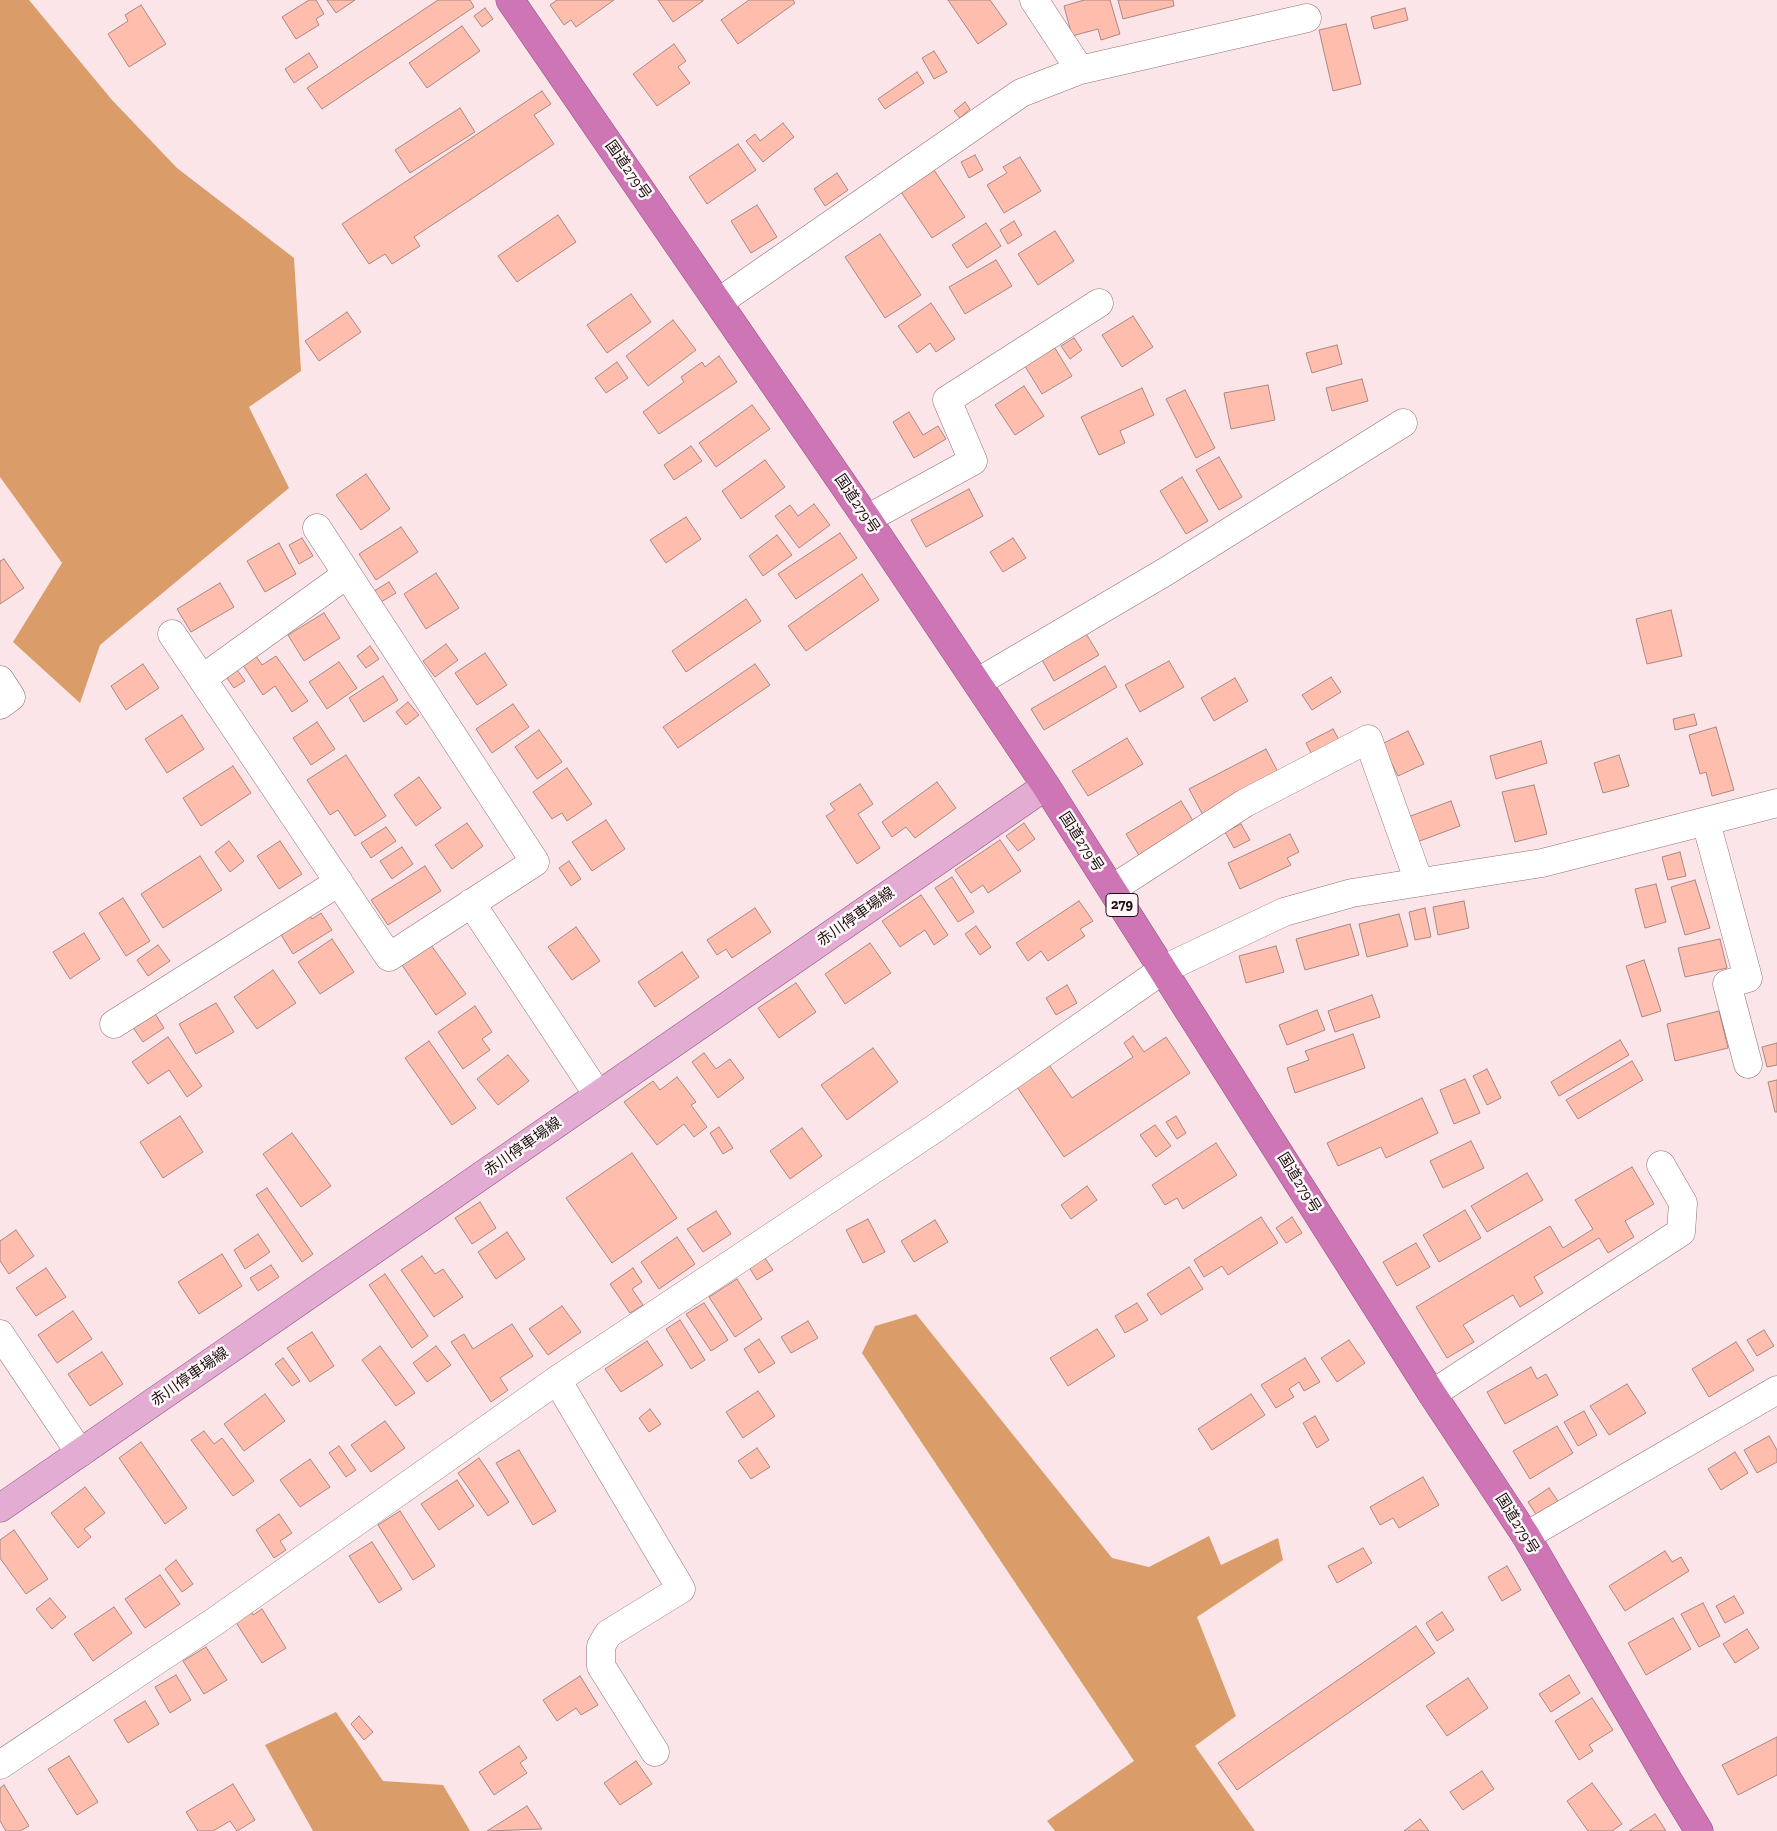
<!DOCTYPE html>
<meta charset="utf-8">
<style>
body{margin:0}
canvas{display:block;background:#fbe5e8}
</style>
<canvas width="1777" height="1831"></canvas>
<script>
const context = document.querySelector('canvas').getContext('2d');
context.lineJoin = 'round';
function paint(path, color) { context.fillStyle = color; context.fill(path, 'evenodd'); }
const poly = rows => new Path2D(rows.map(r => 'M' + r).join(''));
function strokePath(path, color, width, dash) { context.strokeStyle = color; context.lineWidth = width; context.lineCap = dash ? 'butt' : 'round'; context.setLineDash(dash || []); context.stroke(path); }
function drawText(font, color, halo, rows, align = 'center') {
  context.font = font + ' "Zilla Slab","Noto Sans JP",serif'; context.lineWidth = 5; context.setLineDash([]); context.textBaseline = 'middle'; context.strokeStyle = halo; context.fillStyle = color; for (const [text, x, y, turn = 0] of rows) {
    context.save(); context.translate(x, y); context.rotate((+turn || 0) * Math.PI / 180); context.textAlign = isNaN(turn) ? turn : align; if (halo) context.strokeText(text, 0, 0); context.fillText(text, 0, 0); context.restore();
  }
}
const forest = poly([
 [0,0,29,0,112,100,177,168,294,258,301,371,249,407,289,488,100,645,80,703,13,642,62,563,0,477],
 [916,1314,1112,1558,1149,1567,1209,1536,1221,1565,1278,1538,1283,1560,1197,1617,1236,1716,1195,1746,1255,1831,1055,1831,1047,1821,1134,1761,862,1353,875,1326],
 [336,1712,383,1781,443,1785,470,1831,313,1831,265,1745]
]);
const building = poly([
 [309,0,316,0,324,14,316,19,319,25,296,39,282,17,309,0],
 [327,0,355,0,336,13,327,0],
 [438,0,470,0,474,7,322,109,307,88,438,0],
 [557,0,614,0,576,27,571,20,564,25,550,5,557,0],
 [658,0,703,0,703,1,673,22,658,0],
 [749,0,793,0,795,3,738,44,721,20,749,0],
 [948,0,990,0,1007,24,978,44,948,0],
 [1084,0,1110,0,1120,34,1101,40,1098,29,1072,36,1064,6,1084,0],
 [1118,0,1173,0,1174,6,1123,19,1118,0],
 [141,5,166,44,129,67,108,34,128,21,125,15,141,5],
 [485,8,493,19,482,27,474,16,485,8],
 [1405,8,1408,20,1374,29,1371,17,1405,8],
 [1346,24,1361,84,1333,91,1319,30,1346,24],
 [462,26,480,51,427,88,409,63,462,26],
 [674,44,686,61,678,67,690,83,657,106,633,74,674,44],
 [934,51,947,72,934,79,922,58,934,51],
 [309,53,318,67,294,83,285,69,309,53],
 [917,72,924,83,885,109,878,99,917,72],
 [542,91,551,104,534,115,554,144,414,237,420,246,392,264,385,254,369,264,342,224,542,91],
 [965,102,970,109,960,118,954,111,965,102],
 [460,108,475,132,410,173,395,150,460,108],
 [783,123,794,137,763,162,746,141,755,134,760,141,783,123],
 [738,144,756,170,707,204,689,177,738,144],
 [975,155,983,170,969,178,961,162,975,155],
 [1020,157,1041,191,1004,213,987,185,1007,173,1003,167,1020,157],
 [934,170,965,217,932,238,901,192,934,170],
 [837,173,848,190,825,206,814,189,837,173],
 [757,205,777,237,751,253,731,221,757,205],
 [558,215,576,242,517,282,498,256,558,215],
 [1014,221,1022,235,1008,244,1000,230,1014,221],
 [986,223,1001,246,967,268,952,245,986,223],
 [1055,231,1074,261,1038,285,1018,254,1055,231],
 [880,234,921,295,885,318,845,257,880,234],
 [996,260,1012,286,965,314,949,287,996,260],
 [631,294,651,322,607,353,587,325,631,294],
 [931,303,955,339,936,352,930,343,917,353,898,326,931,303],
 [347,312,361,332,319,361,305,341,347,312],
 [1133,316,1153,347,1122,367,1102,335,1133,316],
 [673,320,696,350,648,386,626,356,673,320],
 [1074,338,1082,350,1070,359,1061,346,1074,338],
 [1053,345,1072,376,1042,394,1023,363,1053,345],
 [1337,345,1342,364,1312,373,1306,353,1337,345],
 [719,356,737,382,659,434,643,412,684,382,681,377,702,362,705,367,719,356],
 [617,362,628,378,606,393,595,378,617,362],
 [1362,379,1368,401,1332,411,1326,388,1362,379],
 [1268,385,1275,420,1231,429,1224,393,1268,385],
 [1024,386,1044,416,1015,435,995,405,1024,386],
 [1142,388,1154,415,1120,431,1125,443,1099,455,1081,417,1142,388],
 [1185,390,1215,448,1196,458,1166,399,1185,390],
 [752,405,770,429,716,467,699,443,752,405],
 [909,412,923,435,938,426,946,439,914,458,893,422,909,412],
 [691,446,702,461,674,480,664,465,691,446],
 [1219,457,1242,497,1219,510,1196,470,1219,457],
 [765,460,785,487,741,519,722,491,765,460],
 [366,474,390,509,361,530,336,495,366,474],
 [1182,477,1208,521,1186,534,1160,491,1182,477],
 [969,489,983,516,926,547,911,520,969,489],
 [814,504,830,525,799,548,775,516,790,505,798,516,814,504],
 [686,517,701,539,666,563,650,540,686,517],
 [401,527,418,552,376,580,359,554,401,527],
 [840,533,857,558,796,599,778,574,840,533],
 [777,535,792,555,763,576,749,556,777,535],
 [302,538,313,556,299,564,289,545,302,538],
 [1013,538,1026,558,1003,572,990,552,1013,538],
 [279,543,296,574,265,592,247,561,279,543],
 [4,559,24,588,0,604,0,561,4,559],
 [436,573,459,608,426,629,404,594,436,573],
 [862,574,879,600,806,651,788,626,862,574],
 [389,582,396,593,381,602,374,591,389,582],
 [220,583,234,607,191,632,177,609,220,583],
 [746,599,761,621,686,672,672,651,746,599],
 [1671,610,1682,656,1647,664,1636,619,1671,610],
 [324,613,340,638,304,661,288,635,324,613],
 [1085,632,1099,655,1054,681,1041,658,1085,632],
 [446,644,458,660,435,677,423,661,446,644],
 [370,646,379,659,366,668,357,656,370,646],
 [485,653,507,685,477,705,455,673,485,653],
 [256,656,262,665,276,656,308,701,292,712,275,686,263,695,243,665,256,656],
 [1169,661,1184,687,1140,712,1125,685,1169,661],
 [339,662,357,688,327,709,309,682,339,662],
 [143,664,159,688,126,710,111,686,143,664],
 [755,664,770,685,678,748,663,727,755,664],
 [1105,666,1117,687,1044,730,1031,709,1105,666],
 [235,667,245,681,234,688,224,674,235,667],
 [383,676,398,700,364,722,349,698,383,676],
 [1331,677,1341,692,1312,710,1302,695,1331,677],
 [1235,678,1248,701,1214,721,1201,698,1235,678],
 [408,702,419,715,406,725,396,712,408,702],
 [513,704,529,727,492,753,476,729,513,704],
 [1694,714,1697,725,1675,730,1673,719,1694,714],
 [182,715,204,749,167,773,145,739,182,715],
 [317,722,335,749,311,765,293,738,317,722],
 [1716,727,1734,790,1712,796,1706,772,1700,774,1689,735,1716,727],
 [1333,729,1339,740,1312,755,1306,743,1333,729],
 [539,730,562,762,537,779,515,747,539,730],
 [1408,731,1424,764,1398,776,1382,744,1408,731],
 [1127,738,1143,764,1088,796,1072,771,1127,738],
 [1541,741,1547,763,1496,779,1490,756,1541,741],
 [1266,749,1280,776,1203,815,1189,789,1266,749],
 [346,755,386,816,355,836,338,810,330,815,307,780,346,755],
 [1619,755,1629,786,1603,793,1594,763,1619,755],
 [233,766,251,793,201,826,183,798,233,766],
 [567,768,592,804,567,821,562,813,552,819,533,792,567,768],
 [419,777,441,808,416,826,394,795,419,777],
 [937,782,956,808,915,838,906,827,892,837,882,822,937,782],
 [860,784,873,804,858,814,880,848,857,864,826,816,835,810,830,804,860,784],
 [1534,785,1547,834,1515,842,1502,792,1534,785],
 [1181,801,1195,824,1140,857,1126,834,1181,801],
 [1451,801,1460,826,1417,842,1408,817,1451,801],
 [606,820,625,849,592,871,572,842,606,820],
 [467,823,483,846,452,869,435,845,467,823],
 [1024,823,1035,839,1018,851,1006,836,1024,823],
 [1241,824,1250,840,1234,848,1225,832,1241,824],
 [386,827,396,841,371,858,361,843,386,827],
 [1290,834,1299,852,1287,858,1291,865,1240,889,1228,863,1290,834],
 [1000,840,1021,871,988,893,983,885,971,893,955,870,1000,840],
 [229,841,244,861,230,872,215,852,229,841],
 [280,841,302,874,279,889,257,856,280,841],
 [402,847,413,864,392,879,380,861,402,847],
 [1680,852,1686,876,1668,880,1662,857,1680,852],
 [200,856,222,890,163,928,141,894,200,856],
 [569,861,581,879,571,886,559,868,569,861],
 [425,866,441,891,388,925,371,900,425,866],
 [952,877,974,912,958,922,935,888,952,877],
 [1695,880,1710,928,1685,935,1671,887,1695,880],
 [1656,884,1666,922,1645,928,1635,889,1656,884],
 [921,895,948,935,934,945,925,930,900,947,882,921,921,895],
 [123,898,150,941,126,956,99,913,123,898],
 [1079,901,1093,921,1080,929,1085,936,1048,961,1041,951,1028,961,1016,943,1079,901],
 [1464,901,1469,928,1438,935,1433,907,1464,901],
 [755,908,771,932,732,958,726,949,717,955,707,940,755,908],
 [1425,908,1431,937,1415,940,1409,912,1425,908],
 [307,911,312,919,321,913,332,930,293,954,278,930,307,911],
 [1399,914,1408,946,1367,957,1359,924,1399,914],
 [1350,924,1359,955,1305,970,1296,939,1350,924],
 [976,926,991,947,980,955,965,934,976,926],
 [576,927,600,961,572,980,548,947,576,927],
 [84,933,100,959,70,979,53,952,84,933],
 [332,939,354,972,320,994,298,962,332,939],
 [1720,939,1727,968,1685,977,1678,948,1720,939],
 [870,943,891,973,845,1004,825,974,870,943],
 [158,945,170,961,148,976,137,960,158,945],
 [431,945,466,994,436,1015,402,965,431,945],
 [1276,946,1284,972,1246,983,1239,956,1276,946],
 [682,952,699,977,655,1007,638,982,682,952],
 [1644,960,1661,1011,1642,1017,1626,966,1644,960],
 [273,970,296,1003,257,1029,234,997,273,970],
 [796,983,816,1012,779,1038,758,1008,796,983],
 [1067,985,1077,1003,1056,1015,1046,998,1067,985],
 [1372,995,1380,1017,1335,1032,1328,1011,1372,995],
 [216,1003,234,1032,196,1054,179,1024,216,1003],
 [475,1006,492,1032,482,1039,490,1050,463,1069,438,1032,475,1006],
 [1317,1010,1325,1030,1287,1045,1279,1025,1317,1010],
 [1719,1011,1728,1048,1675,1061,1667,1024,1719,1011],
 [154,1012,164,1028,143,1042,132,1026,154,1012],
 [1353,1034,1365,1068,1295,1093,1287,1068,1309,1060,1305,1051,1353,1034],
 [1133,1036,1144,1052,1166,1037,1190,1073,1064,1157,1015,1084,1047,1062,1072,1098,1133,1057,1124,1043,1133,1036],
 [168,1037,202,1086,187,1097,169,1070,148,1084,132,1062,168,1037],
 [1620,1040,1629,1055,1559,1096,1551,1082,1620,1040],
 [429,1041,476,1108,452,1125,405,1058,429,1041],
 [1777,1043,1777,1065,1767,1067,1762,1047,1777,1043],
 [873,1048,898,1082,847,1120,821,1085,873,1048],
 [704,1053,716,1069,730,1059,744,1078,718,1098,692,1062,704,1053],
 [508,1055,529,1081,498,1105,477,1079,508,1055],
 [1632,1061,1643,1080,1578,1119,1566,1100,1632,1061],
 [1487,1069,1501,1098,1487,1105,1473,1076,1487,1069],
 [677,1077,696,1102,691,1105,707,1127,694,1137,684,1124,657,1145,624,1102,653,1081,660,1090,677,1077],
 [1465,1079,1480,1113,1454,1124,1440,1090,1465,1079],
 [1777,1080,1777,1112,1775,1112,1768,1082,1777,1080],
 [1422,1098,1438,1133,1386,1158,1381,1147,1338,1166,1327,1143,1422,1098],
 [180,1116,203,1152,163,1178,140,1142,180,1116],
 [1176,1116,1186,1133,1177,1139,1166,1122,1176,1116],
 [1155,1125,1171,1146,1156,1157,1140,1135,1155,1125],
 [719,1127,733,1148,723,1154,710,1133,719,1127],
 [802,1128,822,1156,790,1179,770,1151,802,1128],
 [292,1133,331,1186,301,1207,263,1154,292,1133],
 [1471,1141,1484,1168,1443,1188,1430,1161,1471,1141],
 [1216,1143,1237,1175,1183,1209,1177,1198,1165,1205,1152,1185,1216,1143],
 [632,1153,677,1218,612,1263,566,1198,632,1153],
 [1632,1167,1654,1204,1625,1221,1634,1237,1608,1253,1599,1238,1534,1277,1543,1293,1520,1307,1513,1295,1463,1325,1474,1342,1447,1358,1416,1307,1550,1226,1563,1248,1593,1229,1575,1200,1632,1167],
 [1527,1173,1543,1200,1487,1232,1471,1206,1527,1173],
 [1087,1186,1097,1200,1071,1219,1061,1205,1087,1186],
 [267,1188,313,1254,302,1262,256,1195,267,1188],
 [480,1202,496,1228,472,1244,455,1218,480,1202],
 [1465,1210,1481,1238,1439,1262,1423,1235,1465,1210],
 [716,1211,731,1234,703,1252,687,1229,716,1211],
 [1261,1217,1278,1243,1228,1275,1222,1266,1204,1277,1194,1260,1261,1217],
 [1292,1217,1302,1233,1286,1243,1276,1228,1292,1217],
 [868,1219,885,1252,863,1263,846,1230,868,1219],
 [935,1220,948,1242,914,1262,901,1241,935,1220],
 [16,1230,34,1256,9,1274,0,1261,0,1241,16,1230],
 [507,1232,525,1259,496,1279,478,1252,507,1232],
 [258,1234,270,1252,245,1269,234,1250,258,1234],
 [677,1237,695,1264,659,1289,641,1262,677,1237],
 [1416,1243,1430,1267,1397,1286,1383,1262,1416,1243],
 [222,1254,242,1286,199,1314,178,1282,222,1254],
 [763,1255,773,1270,757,1280,747,1264,763,1255],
 [422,1256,435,1274,443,1269,463,1297,434,1317,401,1270,422,1256],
 [271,1265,279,1277,258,1291,250,1278,271,1265],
 [1189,1267,1203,1289,1161,1315,1147,1294,1189,1267],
 [46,1268,66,1297,36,1316,16,1288,46,1268],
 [633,1268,642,1282,632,1289,643,1305,630,1313,610,1284,633,1268],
 [385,1274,428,1336,412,1348,369,1285,385,1274],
 [737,1279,762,1319,735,1337,709,1297,737,1279],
 [704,1303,728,1340,711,1351,686,1314,704,1303],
 [1137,1303,1148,1320,1125,1333,1115,1316,1137,1303],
 [562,1306,581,1332,548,1355,529,1329,562,1306],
 [73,1311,92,1339,57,1363,38,1335,73,1311],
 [680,1320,705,1360,691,1369,666,1329,680,1320],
 [808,1321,818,1338,791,1353,781,1337,808,1321],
 [512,1324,533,1356,500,1378,508,1390,491,1402,451,1342,464,1334,473,1349,512,1324],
 [1097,1329,1115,1356,1068,1386,1050,1358,1097,1329],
 [1764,1330,1774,1346,1757,1356,1747,1340,1764,1330],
 [312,1332,334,1366,310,1382,287,1348,312,1332],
 [759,1339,775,1363,759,1373,744,1349,759,1339],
 [1349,1340,1365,1363,1337,1382,1321,1358,1349,1340],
 [647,1341,663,1365,621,1392,605,1369,647,1341],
 [1736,1342,1754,1370,1709,1397,1692,1369,1736,1342],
 [380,1346,415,1393,396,1406,362,1360,380,1346],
 [436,1346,451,1365,427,1382,413,1363,436,1346],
 [102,1352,123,1384,90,1406,68,1374,102,1352],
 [283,1358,300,1381,292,1386,275,1364,283,1358],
 [1305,1358,1320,1382,1304,1391,1299,1382,1289,1389,1294,1397,1276,1408,1261,1385,1305,1358],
 [1531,1367,1537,1379,1546,1374,1558,1395,1505,1424,1487,1392,1531,1367],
 [1627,1384,1646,1413,1609,1435,1590,1406,1627,1384],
 [758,1391,775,1416,743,1438,726,1412,758,1391],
 [265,1394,285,1421,244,1451,224,1424,265,1394],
 [1251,1394,1265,1415,1212,1450,1198,1429,1251,1394],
 [650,1409,661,1424,649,1432,639,1418,650,1409],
 [1584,1411,1597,1435,1578,1446,1564,1422,1584,1411],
 [1315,1416,1329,1440,1317,1448,1303,1423,1315,1416],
 [385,1421,405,1448,371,1472,351,1445,385,1421],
 [1557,1426,1573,1453,1530,1479,1513,1451,1557,1426],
 [204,1431,214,1444,222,1438,254,1481,233,1496,191,1440,204,1431],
 [1769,1436,1777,1450,1777,1462,1757,1473,1744,1450,1769,1436],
 [141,1442,187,1508,165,1524,119,1458,141,1442],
 [339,1446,356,1470,346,1477,329,1453,339,1446],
 [757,1448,770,1467,751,1479,738,1461,757,1448],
 [519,1450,556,1511,533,1525,496,1463,519,1450],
 [1735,1452,1748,1473,1721,1490,1708,1469,1735,1452],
 [479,1458,509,1502,488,1516,458,1473,479,1458],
 [310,1459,330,1487,300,1507,280,1480,310,1459],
 [1423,1477,1439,1505,1399,1528,1393,1518,1380,1525,1370,1507,1423,1477],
 [457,1480,474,1506,439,1530,421,1504,457,1480],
 [85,1487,105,1513,84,1529,91,1537,78,1548,51,1513,85,1487],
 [1549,1488,1558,1501,1537,1516,1528,1502,1549,1488],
 [400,1511,435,1566,413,1580,378,1525,400,1511],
 [279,1514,292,1533,280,1541,286,1550,274,1558,256,1530,279,1514],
 [14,1530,48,1579,26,1594,0,1558,0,1540,14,1530],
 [372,1542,402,1589,379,1603,349,1556,372,1542],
 [1363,1548,1372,1563,1337,1583,1328,1566,1363,1548],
 [1665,1551,1672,1562,1681,1557,1689,1571,1625,1611,1609,1586,1665,1551],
 [176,1560,193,1584,182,1592,165,1569,176,1560],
 [1507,1566,1521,1590,1502,1601,1488,1577,1507,1566],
 [160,1575,180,1604,145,1628,125,1599,160,1575],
 [1734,1596,1744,1613,1725,1623,1716,1606,1734,1596],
 [50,1598,66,1617,52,1629,36,1609,50,1598],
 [1703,1603,1720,1636,1699,1647,1681,1614,1703,1603],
 [114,1607,132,1633,93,1661,74,1634,114,1607],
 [262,1609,286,1648,262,1663,235,1621,251,1611,253,1615,262,1609],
 [1442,1612,1454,1630,1437,1641,1426,1623,1442,1612],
 [1673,1618,1691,1649,1646,1675,1628,1643,1673,1618],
 [1416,1626,1435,1653,1237,1790,1218,1763,1416,1626],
 [1747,1629,1759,1648,1735,1663,1723,1644,1747,1629],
 [206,1647,227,1680,204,1694,183,1661,206,1647],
 [176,1675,191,1700,170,1713,155,1687,176,1675],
 [1569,1675,1580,1693,1551,1712,1539,1694,1569,1675],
 [580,1676,598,1705,581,1715,576,1708,557,1721,543,1700,580,1676],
 [1468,1678,1488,1708,1447,1736,1426,1706,1468,1678],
 [1592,1698,1613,1730,1589,1745,1593,1751,1579,1760,1555,1721,1592,1698],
 [145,1701,159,1724,128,1743,114,1720,145,1701],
 [359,1716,373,1732,364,1740,351,1724,359,1716],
 [1777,1737,1777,1775,1738,1795,1722,1765,1777,1737],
 [519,1746,527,1758,520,1763,527,1773,494,1795,479,1772,519,1746],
 [69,1756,98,1802,77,1815,48,1769,69,1756],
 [636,1761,652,1784,620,1805,604,1783,636,1761],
 [1482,1771,1494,1789,1463,1810,1450,1792,1482,1771],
 [1592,1783,1622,1824,1612,1831,1588,1831,1567,1801,1592,1783],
 [233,1784,255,1820,237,1831,230,1821,213,1831,198,1831,186,1812,233,1784],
 [4,1785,29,1826,20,1831,6,1831,0,1821,0,1788,4,1785],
 [527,1806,542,1829,487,1831,527,1806],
 [1655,1814,1666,1831,1629,1831,1655,1814],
 [1420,1819,1429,1831,1404,1831,1420,1819]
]);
const minor = poly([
 [1034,0,1080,70],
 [719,302,1021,93,1080,70,1307,18],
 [867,519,973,461,947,400,1099,303],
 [172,634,389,957,535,862,317,528],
 [203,678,346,575],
 [0,680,11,697,0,705],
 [978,682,1165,572,1403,423],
 [1706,822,1748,978,1727,984,1748,1064],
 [1112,889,1245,803,1368,739,1419,882],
 [471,903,598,1095],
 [114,1024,339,882],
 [0,1334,80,1453],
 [557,1380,681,1589,608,1634,601,1646,601,1666,655,1752],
 [1432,1394,1681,1232,1683,1203,1661,1165],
 [1526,1536,1777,1390],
 [0,1765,214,1622,557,1380,934,1129,1164,969,1284,912,1352,893,1542,863,1777,803]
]);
const major = poly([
 [0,1508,1046,786]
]);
const highway = poly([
 [510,0,867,519,1046,786,1432,1394,1526,1536,1668,1780,1699,1831]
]);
const shields = [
 [1122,905,32]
];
const shieldNames = [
 ["279",1122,905]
];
const streetNames = [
 ["国道279号",628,170,55],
 ["国道279号",857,504,56],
 ["国道279号",1081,842,57],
 ["赤川停車場線",856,917,-35],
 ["赤川停車場線",523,1147,-35],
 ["国道279号",1299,1183,58],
 ["赤川停車場線",190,1377,-35],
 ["国道279号",1517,1524,58]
];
paint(forest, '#da9d6a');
paint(building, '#ffbdae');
strokePath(building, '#a98982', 1);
strokePath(minor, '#917177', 29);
strokePath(major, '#8f517c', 29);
strokePath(highway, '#8f517c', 29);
strokePath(minor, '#fff', 28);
strokePath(major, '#e2acd3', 28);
strokePath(highway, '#ce75b5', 28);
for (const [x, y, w] of shields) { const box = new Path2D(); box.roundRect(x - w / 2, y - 11.5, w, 23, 4); context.fillStyle = '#fef6f7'; context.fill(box); strokePath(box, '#1b0f11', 1); }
drawText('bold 14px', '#1b0f11', null, shieldNames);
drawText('15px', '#1b0f11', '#fef6f7', streetNames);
</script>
